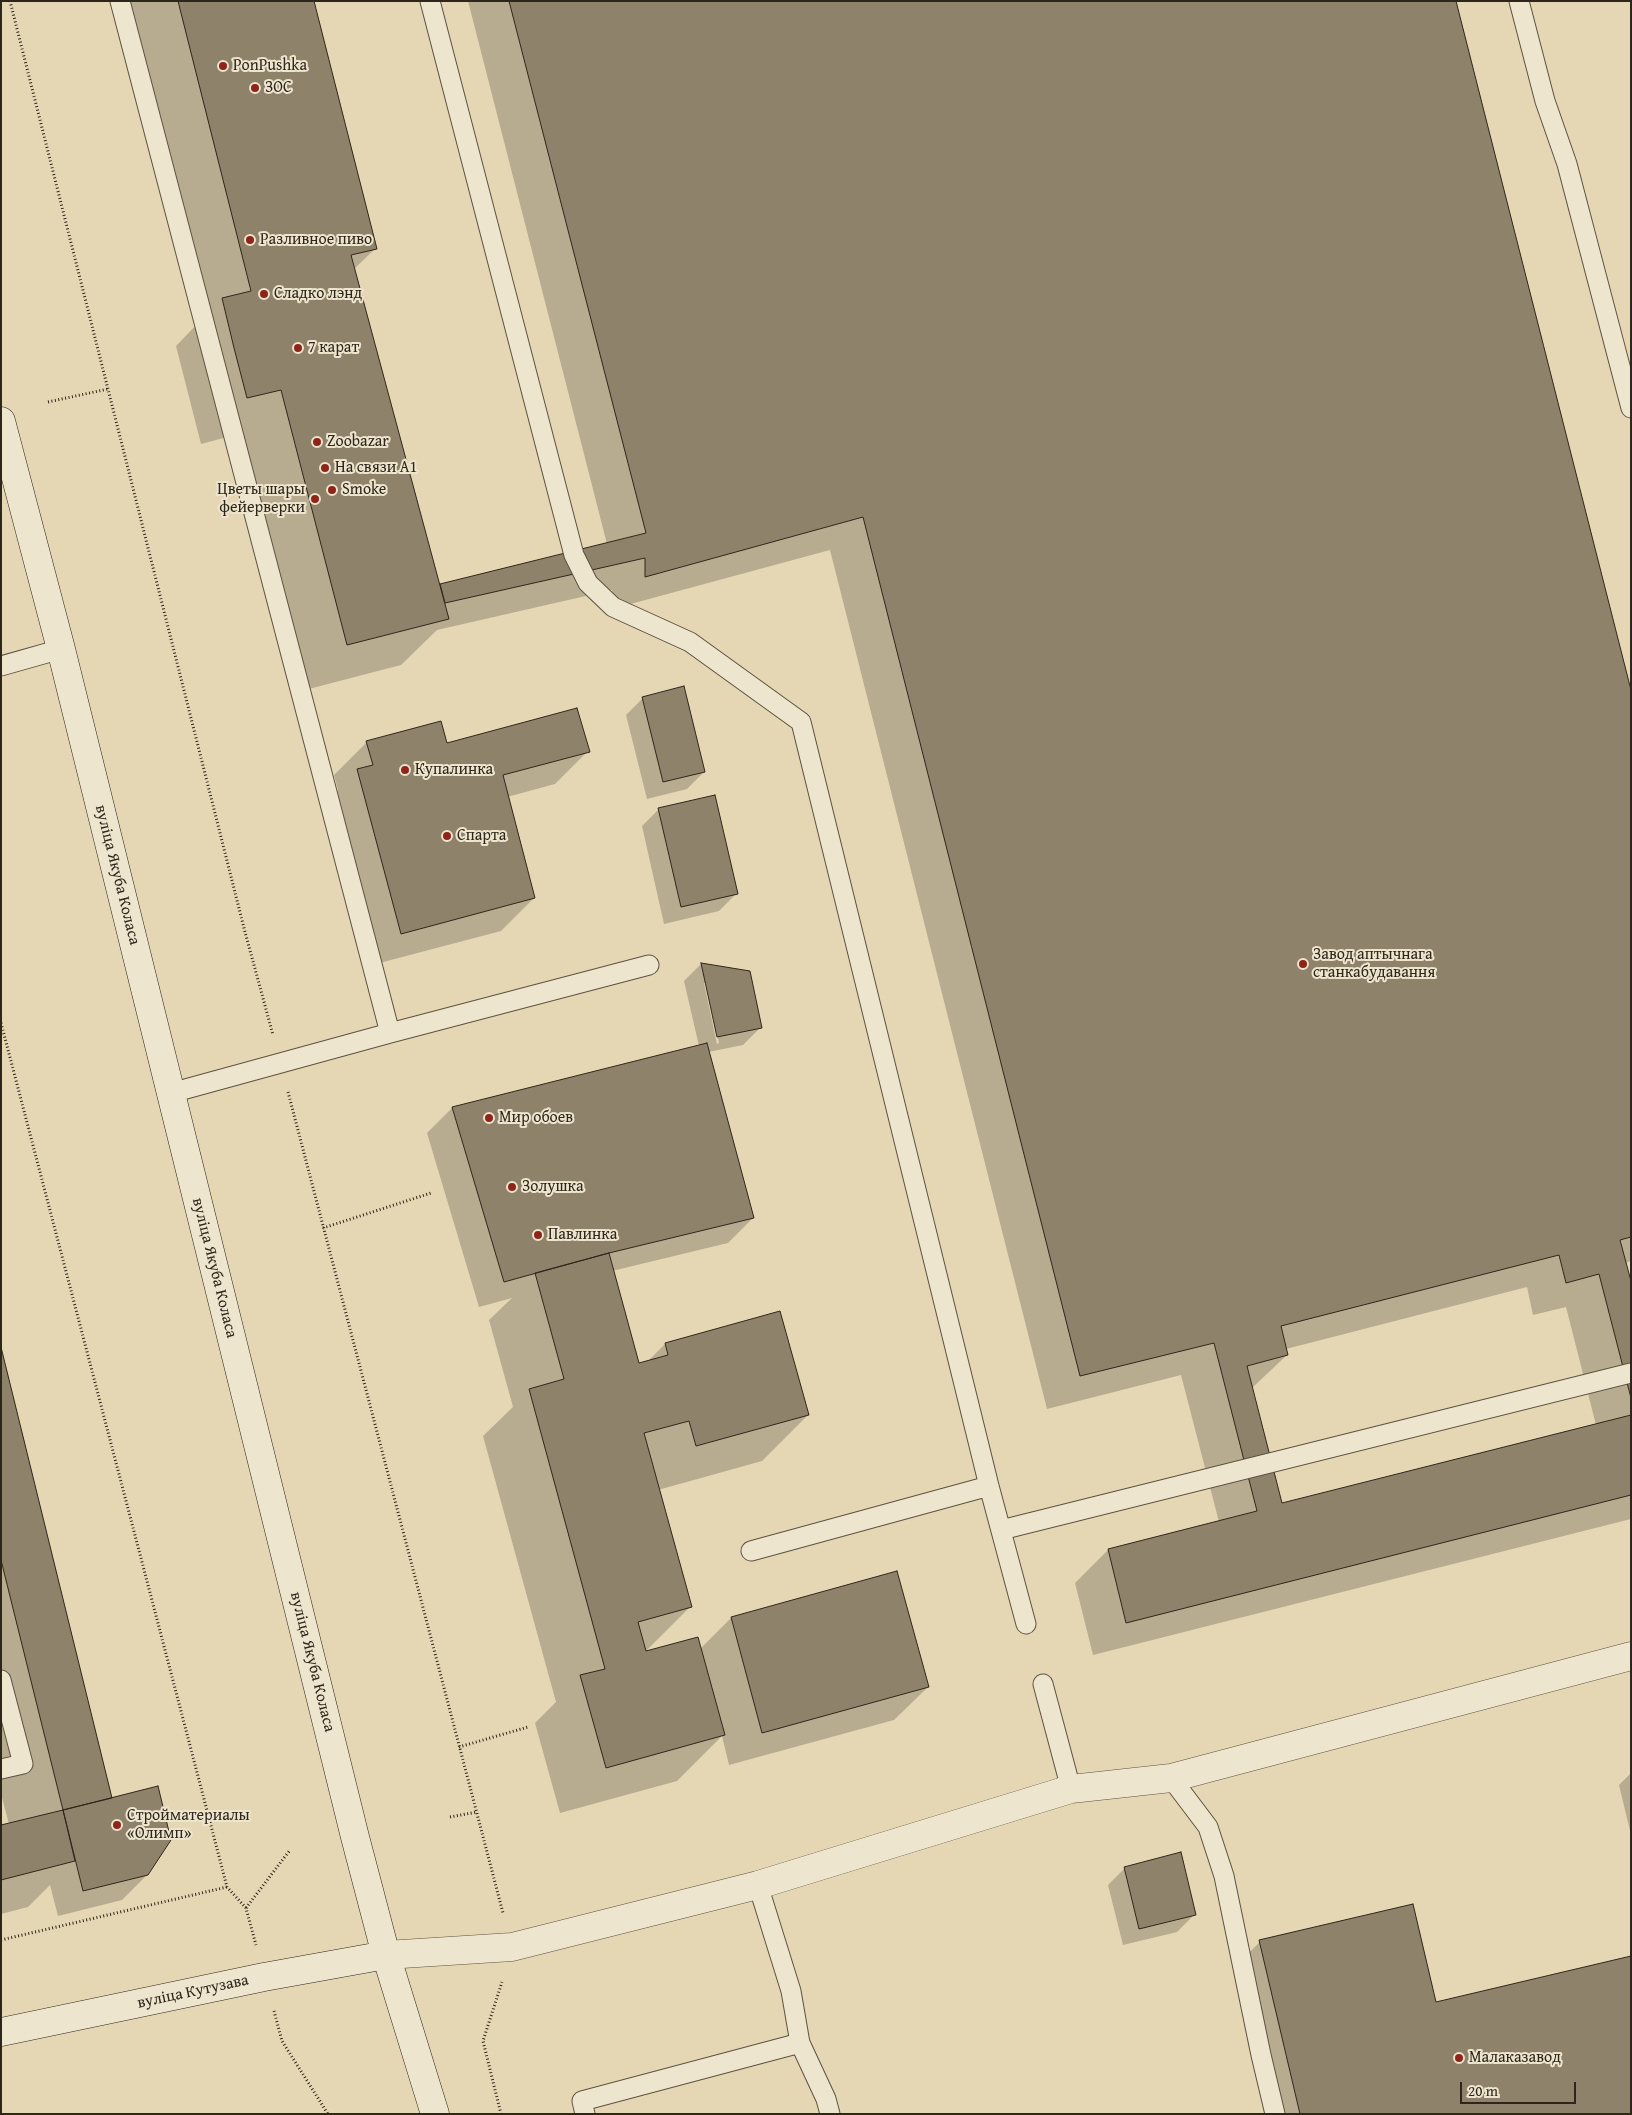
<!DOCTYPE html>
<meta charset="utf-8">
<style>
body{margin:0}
#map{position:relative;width:1632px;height:2115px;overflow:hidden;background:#e5d7b4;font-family:"Gentium Book Plus",serif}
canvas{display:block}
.frame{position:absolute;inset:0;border:2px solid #2f261b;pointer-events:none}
.scale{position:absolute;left:1460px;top:2082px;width:116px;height:22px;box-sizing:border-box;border:2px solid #2f261b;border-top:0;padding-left:6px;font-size:15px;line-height:18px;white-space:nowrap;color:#2f261b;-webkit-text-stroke:4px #eee5ce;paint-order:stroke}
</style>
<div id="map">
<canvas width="1632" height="2115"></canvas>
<div class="frame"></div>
<div class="scale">20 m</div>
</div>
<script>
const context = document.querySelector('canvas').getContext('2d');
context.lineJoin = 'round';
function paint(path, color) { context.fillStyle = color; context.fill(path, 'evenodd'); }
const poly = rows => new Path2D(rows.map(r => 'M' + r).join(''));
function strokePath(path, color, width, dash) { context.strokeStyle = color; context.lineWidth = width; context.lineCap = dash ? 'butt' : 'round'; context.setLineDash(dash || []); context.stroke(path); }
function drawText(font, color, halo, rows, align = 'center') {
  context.font = font + ' "Gentium Book Plus",serif'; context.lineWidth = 4; context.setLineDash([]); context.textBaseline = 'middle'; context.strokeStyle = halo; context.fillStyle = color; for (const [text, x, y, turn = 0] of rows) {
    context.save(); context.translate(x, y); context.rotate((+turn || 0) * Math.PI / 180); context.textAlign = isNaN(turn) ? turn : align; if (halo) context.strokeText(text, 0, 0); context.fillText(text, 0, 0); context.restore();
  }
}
const shadow = poly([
 [120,1,312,1,375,249,353,270,439,586,607,544,468,1,1454,1,1631,695,1631,1261,1625,1263,1631,1286,1631,1519,1093,1655,1075,1583,1108,1550,1219,1522,1181,1375,1047,1409,830,550,612,609,612,590,437,630,401,665,301,691,235,435,201,444,176,346,201,320],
 [1527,1287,1533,1315,1566,1307,1596,1425,1282,1505,1252,1388,1287,1355,1286,1349],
 [643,698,704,772,687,789,647,799,626,715],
 [367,742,588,751,555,784,507,797,534,898,501,931,368,966,325,803,338,790,334,775],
 [659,809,736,894,719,911,664,924,642,826],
 [701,964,749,972,760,1028,743,1045,708,1052,753,1218,728,1243,612,1271,638,1365,647,1362,665,1344,779,1312,808,1415,762,1461,658,1490,690,1607,644,1653,700,1649,731,1618,928,1687,894,1720,729,1765,722,1736,677,1781,560,1813,535,1723,556,1702,483,1436,513,1407,489,1320,512,1298,479,1307,427,1133,452,1108,699,1046,684,981],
 [704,983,706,983,719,1043,717,1044],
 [1,1352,111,1799,147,1875,122,1900,58,1916,50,1885,28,1907,1,1914,1,1826,9,1824,1,1794],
 [1631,1773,1631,1835,1619,1785],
 [1125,1868,1194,1915,1177,1932,1123,1945,1108,1885],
 [1260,1942,1435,2004,1631,2114,1269,2114,1234,1967]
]);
const building = poly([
 [178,1,314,1,377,249,351,255,449,619,347,645,281,390,247,398,234,348,222,298,251,291,178,1],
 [509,1,1456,1,1631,690,1631,1237,1620,1240,1631,1281,1631,1398,1599,1274,1566,1283,1559,1255,1281,1326,1288,1355,1247,1366,1282,1503,1631,1415,1631,1495,1126,1623,1108,1549,1257,1511,1214,1343,1080,1376,863,517,645,577,645,558,445,603,440,584,646,533,509,1],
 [684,686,705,772,663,782,642,697,684,686],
 [577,708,590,752,503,775,535,898,401,934,357,769,373,765,366,741,441,721,447,743,577,708],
 [715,795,738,894,681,907,658,808,715,795],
 [701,963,750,971,762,1028,717,1037,701,963],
 [707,1043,754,1218,609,1253,504,1282,452,1107,707,1043],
 [609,1253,639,1363,668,1355,665,1343,780,1311,809,1415,696,1446,689,1421,644,1433,692,1607,638,1622,646,1651,698,1637,725,1735,606,1768,580,1675,605,1669,529,1389,564,1379,535,1273,609,1253],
 [1,1347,112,1798,63,1810,1,1560,1,1347],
 [897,1571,929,1687,762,1733,731,1617,897,1571],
 [158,1786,171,1840,148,1875,83,1891,63,1810,158,1786],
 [63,1810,75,1861,1,1880,1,1825,63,1810],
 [1181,1852,1196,1915,1139,1929,1124,1867,1181,1852],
 [1413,1904,1436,2002,1631,1956,1631,2114,1300,2114,1259,1940,1413,1904]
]);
const path = poly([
 [10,1,245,932,273,1035],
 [48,402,108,389],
 [1,1023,227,1887,246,1908,256,1945],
 [288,1092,503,1913],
 [323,1228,431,1193],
 [459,1747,528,1727],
 [450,1817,477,1812],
 [246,1908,290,1850],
 [1,1940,227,1887],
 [274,2011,282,2041,328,2114],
 [501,2114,483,2041,502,1982]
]);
const service = poly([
 [120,1,390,1033,171,1093],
 [430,1,574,555,588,583,613,607,690,642,801,722,989,1486],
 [1519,1,1545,101,1567,164,1631,408],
 [1,666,61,649],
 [390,1033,649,965],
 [1001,1530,1631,1373],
 [751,1551,989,1486,1026,1624],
 [1,1680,23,1764,1,1769],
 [1043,1684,1071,1789],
 [1171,1778,1208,1827,1224,1876,1261,2055,1275,2114],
 [758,1885,791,1991,800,2043,826,2099,830,2114],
 [585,2114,582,2101,800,2043]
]);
const minor = poly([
 [386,1955,512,1947,758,1885,1071,1789,1171,1778,1631,1656]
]);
const secondary = poly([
 [1,421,61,649,355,1837,386,1955,435,2114],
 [1,2032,264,1977,386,1955]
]);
const markers = [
 [223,66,5,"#8f2418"],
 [255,88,5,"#8f2418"],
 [250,240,5,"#8f2418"],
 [264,294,5,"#8f2418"],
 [298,348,5,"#8f2418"],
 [317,442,5,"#8f2418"],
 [325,468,5,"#8f2418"],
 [332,490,5,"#8f2418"],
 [315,499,5,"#8f2418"],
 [405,770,5,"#8f2418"],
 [447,836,5,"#8f2418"],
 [1303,964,5,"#8f2418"],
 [489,1118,5,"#8f2418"],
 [512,1187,5,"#8f2418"],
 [538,1235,5,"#8f2418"],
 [117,1825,5,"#8f2418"],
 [1459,2058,5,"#8f2418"]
];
const poiNames = [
 ["PonPushka",233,66],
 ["ЗОС",265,88],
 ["Разливное пиво",260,240],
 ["Сладко лэнд",274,294],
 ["7 карат",308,348],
 ["Zoobazar",327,442],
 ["На связи А1",335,468],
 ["Цветы шары",305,490,"right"],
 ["фейерверки",305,508,"right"],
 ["Smoke",342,490],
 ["Купалинка",415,770],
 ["Спарта",457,836],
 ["Завод аптычнага",1313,955],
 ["станкабудавання",1313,973],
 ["Мир обоев",499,1118],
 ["Золушка",522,1187],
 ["Павлинка",548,1235],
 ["Стройматериалы",127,1816],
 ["«Олимп»",127,1834],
 ["Малаказавод",1469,2058]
];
const streetNames = [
 ["вуліца Якуба Коласа",117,875,76],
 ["вуліца Якуба Коласа",214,1268,76],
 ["вуліца Якуба Коласа",312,1662,76],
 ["вуліца Кутузава",193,1992,-12]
];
paint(shadow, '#0003');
paint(building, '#8e826b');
strokePath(building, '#2f261b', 1);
strokePath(service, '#5c5241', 21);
strokePath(minor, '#5c5241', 29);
strokePath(secondary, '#2f261b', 29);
strokePath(path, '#2f261b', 3, [1, 2.5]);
strokePath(service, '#eee5ce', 19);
strokePath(minor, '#eee5ce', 28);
strokePath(secondary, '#eee5ce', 28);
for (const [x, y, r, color] of markers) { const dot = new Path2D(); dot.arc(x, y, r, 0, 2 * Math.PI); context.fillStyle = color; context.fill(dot); strokePath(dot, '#eee5ce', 2); }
drawText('16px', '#2f261b', '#eee5ce', poiNames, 'left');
drawText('16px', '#2f261b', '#eee5ce', streetNames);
</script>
